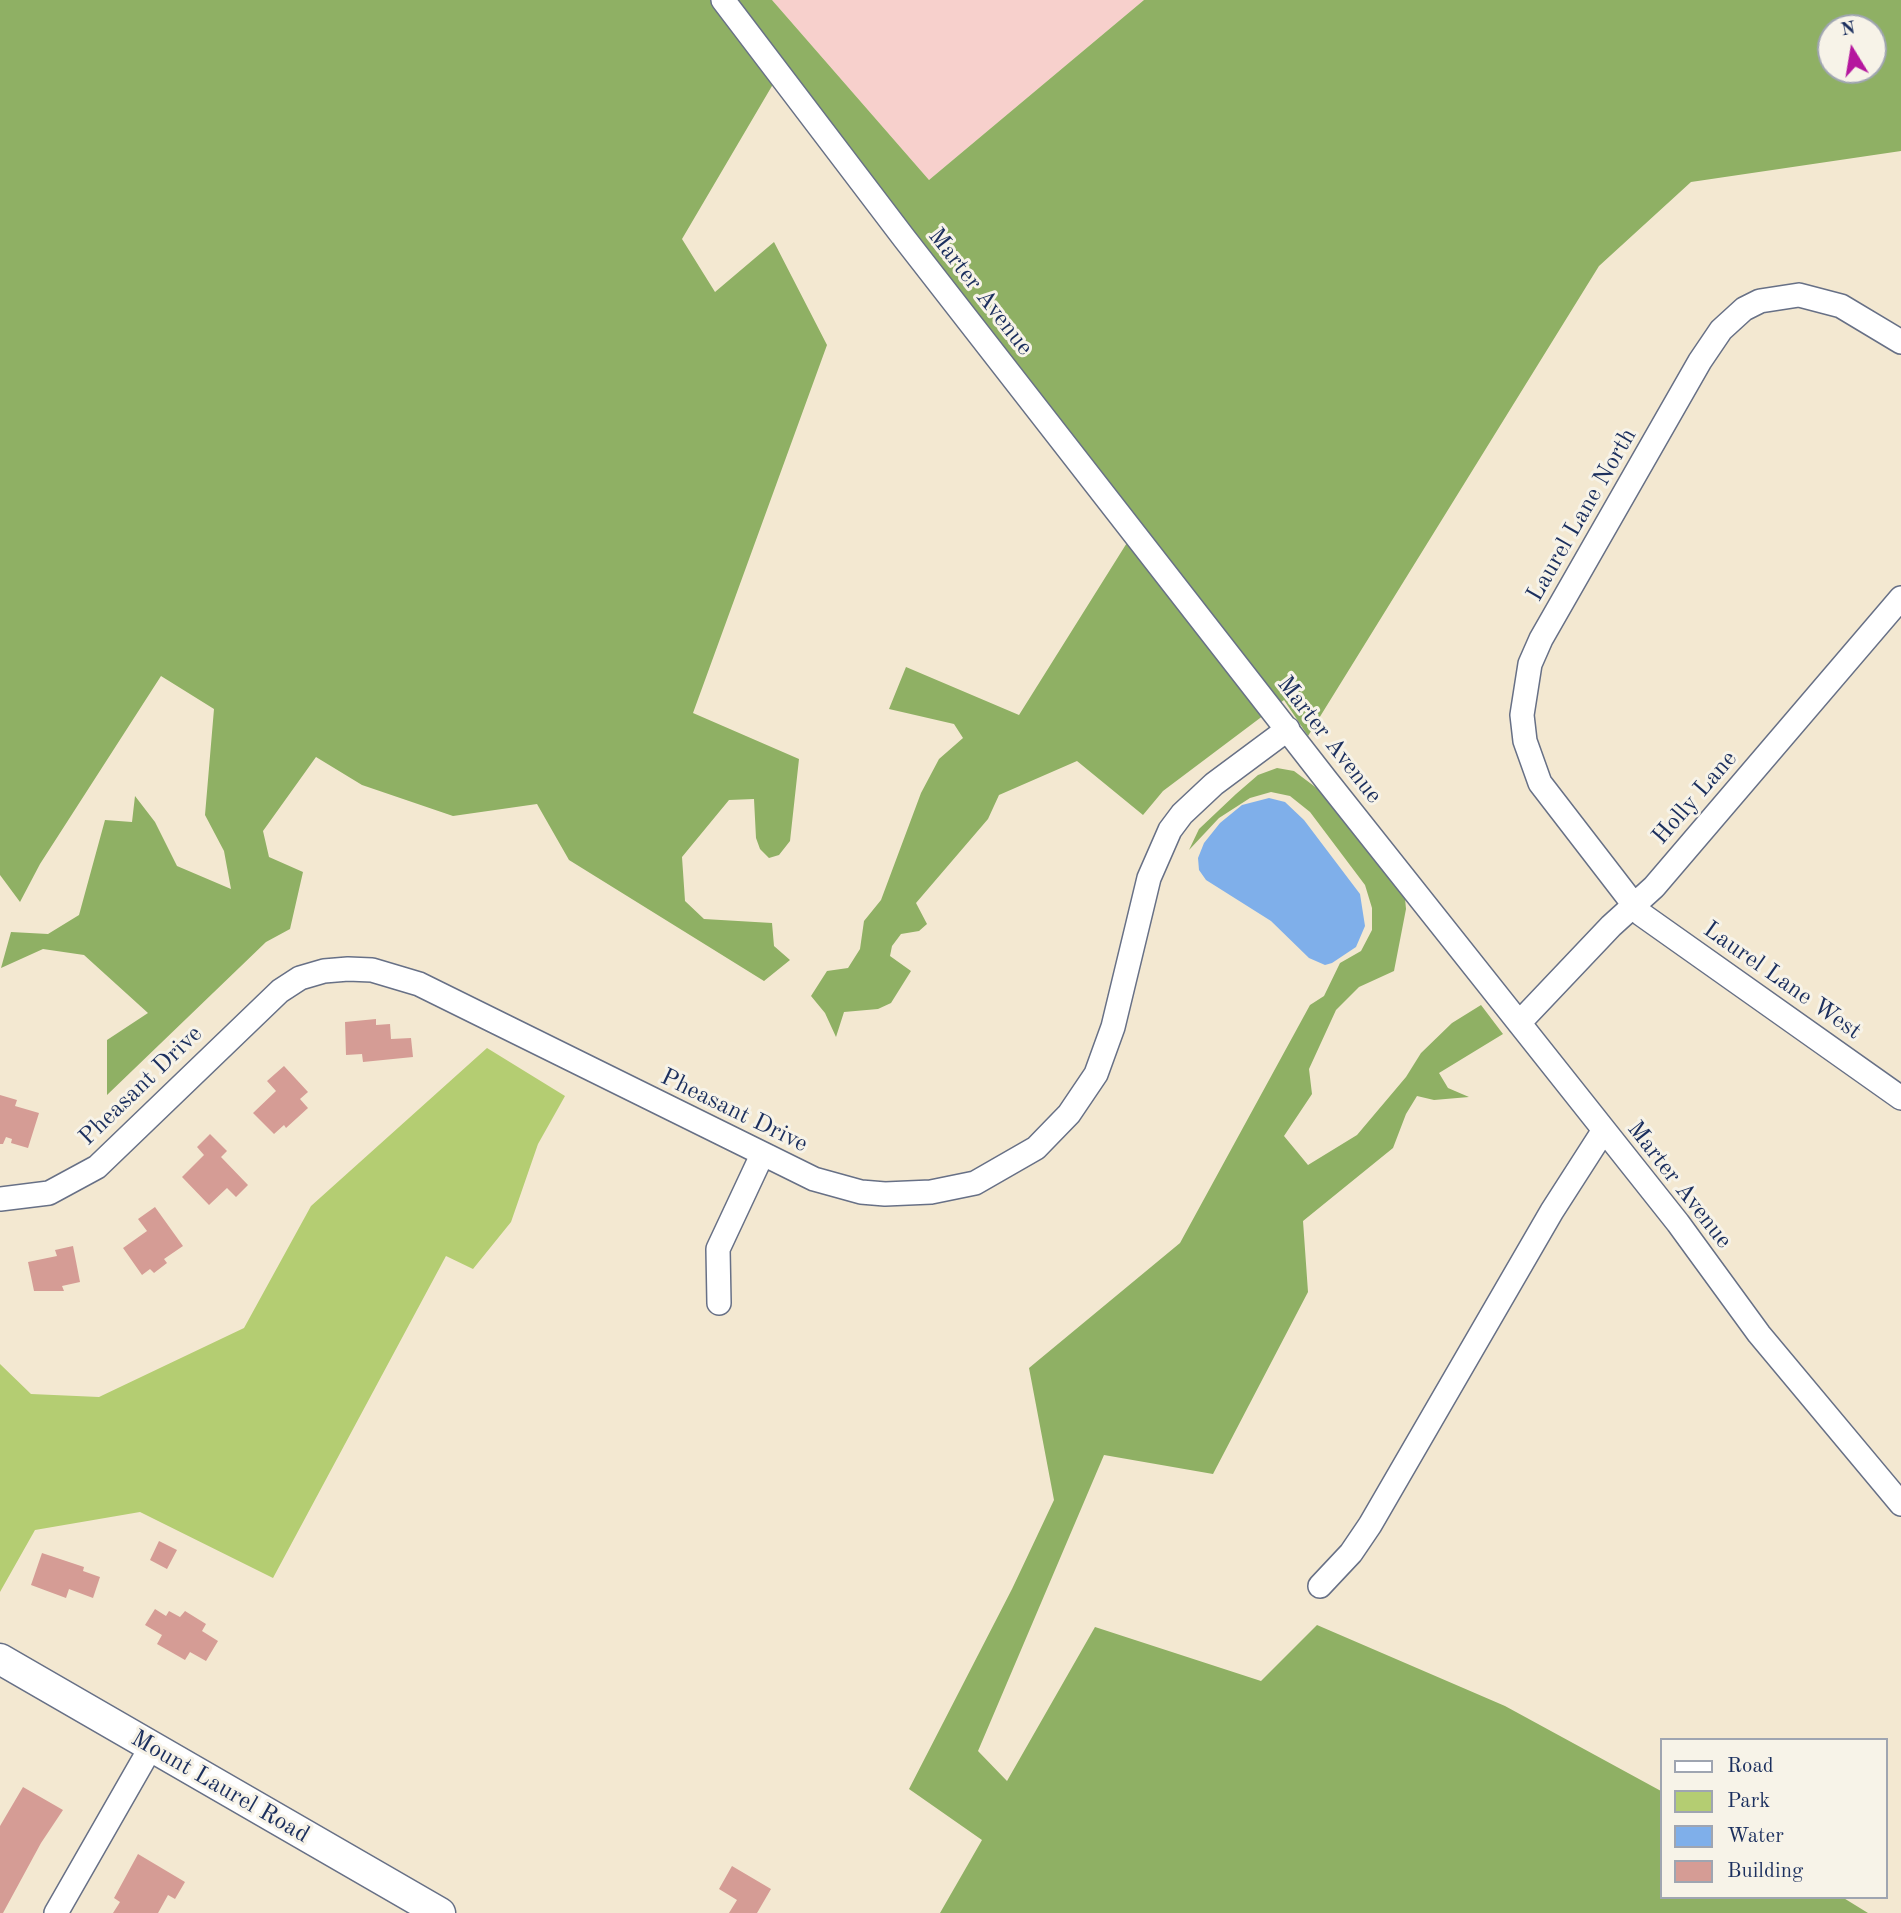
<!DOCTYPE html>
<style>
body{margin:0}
#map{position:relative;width:1901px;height:1913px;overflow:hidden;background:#f3e8d1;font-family:"Old Standard TT",serif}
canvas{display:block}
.legend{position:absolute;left:1660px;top:1738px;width:228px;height:161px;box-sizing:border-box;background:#f7f3e8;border:2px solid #9fa5b1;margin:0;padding:9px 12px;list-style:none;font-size:21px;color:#1b2f5e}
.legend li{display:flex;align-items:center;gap:14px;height:35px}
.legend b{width:35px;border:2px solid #9fa5b1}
.north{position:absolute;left:1817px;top:14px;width:70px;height:70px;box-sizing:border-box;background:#f7f3e8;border:2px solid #9fa5b1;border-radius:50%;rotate:349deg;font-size:19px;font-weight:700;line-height:28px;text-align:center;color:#1b2f5e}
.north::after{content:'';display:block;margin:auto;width:24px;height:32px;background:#b5179e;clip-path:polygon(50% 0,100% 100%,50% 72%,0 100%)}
</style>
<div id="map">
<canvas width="1901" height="1913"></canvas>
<ul class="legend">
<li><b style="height:9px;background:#fff"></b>Road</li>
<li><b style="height:19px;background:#b4cd72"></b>Park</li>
<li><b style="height:19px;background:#7fafea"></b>Water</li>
<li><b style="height:19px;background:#d59c95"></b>Building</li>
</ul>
<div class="north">N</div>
</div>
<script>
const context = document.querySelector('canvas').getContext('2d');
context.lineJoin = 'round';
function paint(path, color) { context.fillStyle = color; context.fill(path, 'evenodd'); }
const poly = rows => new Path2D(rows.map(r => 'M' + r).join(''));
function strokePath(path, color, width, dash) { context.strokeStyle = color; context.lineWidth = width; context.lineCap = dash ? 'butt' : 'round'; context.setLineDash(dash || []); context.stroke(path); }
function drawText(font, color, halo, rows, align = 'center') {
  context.font = font + ' "Old Standard TT",serif'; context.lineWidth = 6; context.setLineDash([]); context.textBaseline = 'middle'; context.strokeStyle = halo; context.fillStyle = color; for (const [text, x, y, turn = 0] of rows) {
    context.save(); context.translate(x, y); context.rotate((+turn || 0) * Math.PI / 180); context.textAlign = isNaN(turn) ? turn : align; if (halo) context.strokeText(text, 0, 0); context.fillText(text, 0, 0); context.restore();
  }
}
const built = poly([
 [772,0,1144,0,929,180]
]);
const green = poly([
 [487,1048,565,1096,538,1144,511,1222,473,1269,446,1256,273,1578,140,1512,35,1530,0,1592,0,1364,31,1394,99,1397,244,1328,311,1206]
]);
const forest = poly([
 [0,0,772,0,929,180,1144,0,1901,0,1901,151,1691,182,1599,266,1308,736,1284,700,1163,791,1143,815,1077,761,999,795,988,819,916,903,927,924,919,931,901,934,892,946,890,956,911,971,891,1003,878,1009,844,1012,836,1037,825,1013,811,996,827,971,848,968,860,949,864,921,881,900,921,793,939,759,963,738,954,724,889,709,906,667,1019,715,1135,530,779,74,682,239,715,292,774,242,827,345,693,713,799,759,790,841,779,855,769,858,760,849,756,838,754,799,729,800,682,857,685,901,704,919,772,923,774,946,790,960,764,981,569,860,537,804,453,816,362,785,316,757,263,831,269,857,303,872,290,929,266,942,107,1095,107,1040,148,1013,84,955,43,949,1,968,11,932,48,934,79,915,105,820,132,822,135,796,155,822,177,866,231,889,224,851,205,815,214,709,161,676,40,864,20,902,0,875],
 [1831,28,1873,28,1873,70,1831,70],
 [1277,768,1294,771,1318,789,1405,898,1406,909,1394,971,1359,987,1336,1010,1309,1069,1312,1094,1284,1136,1308,1165,1357,1135,1406,1077,1421,1053,1452,1023,1481,1005,1503,1034,1439,1073,1448,1088,1469,1097,1434,1100,1417,1096,1406,1114,1393,1148,1303,1221,1308,1292,1213,1474,1104,1455,978,1751,1007,1781,1095,1627,1261,1681,1317,1625,1505,1706,1661,1791,1661,1897,1842,1897,1868,1913,940,1913,982,1840,909,1789,1012,1589,1054,1500,1029,1368,1180,1243,1310,1005,1324,996,1340,963,1361,951,1372,930,1372,908,1365,885,1310,812,1290,796,1271,792,1250,798,1219,818,1189,850,1199,829,1236,794,1258,775]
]);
const water = poly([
 [1269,798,1285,802,1304,820,1360,894,1365,926,1356,947,1332,963,1325,965,1309,958,1271,921,1206,880,1199,870,1198,858,1204,843,1220,823,1242,805]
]);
const building = poly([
 [376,1019,376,1025,390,1024,391,1039,411,1038,413,1057,363,1062,362,1054,346,1055,345,1022],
 [284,1066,308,1092,300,1099,308,1108,286,1128,284,1125,274,1134,253,1113,276,1091,267,1081],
 [0,1095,17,1100,15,1106,39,1113,28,1148,11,1143,12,1139,6,1137,3,1144,0,1144],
 [210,1134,227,1151,221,1157,248,1185,236,1197,227,1188,209,1205,182,1177,204,1155,197,1147],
 [155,1207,183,1246,164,1259,167,1263,154,1273,150,1269,142,1275,123,1248,147,1231,138,1219],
 [73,1246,80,1282,62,1286,64,1291,34,1291,28,1262,57,1256,55,1250],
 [159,1541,177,1550,167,1569,150,1560],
 [42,1553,84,1567,83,1571,100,1577,93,1598,69,1589,66,1598,31,1585],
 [155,1609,166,1616,169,1611,180,1617,185,1611,206,1624,202,1631,218,1641,206,1661,190,1652,185,1660,157,1644,162,1635,145,1625],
 [23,1787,63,1810,41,1843,3,1913,0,1913,0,1826],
 [138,1854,185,1882,175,1899,168,1895,158,1913,113,1913,120,1902,114,1898],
 [732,1866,771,1889,757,1913,729,1913,737,1900,719,1889]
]);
const minor = poly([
 [723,0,904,238,1327,781,1678,1223,1759,1334,1901,1504],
 [1901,342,1841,306,1799,295,1760,301,1744,309,1721,330,1700,361,1541,639,1530,664,1522,715,1525,741,1540,783,1641,914,1901,1098],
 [1519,1023,1611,926,1654,887,1901,598],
 [0,1199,49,1193,97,1167,280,991,300,978,324,971,348,969,372,970,419,984,814,1179,861,1192,885,1194,931,1192,975,1183,1036,1148,1069,1114,1096,1074,1113,1027,1149,878,1170,830,1182,814,1214,784,1288,729],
 [719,1303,718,1249,762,1155],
 [1320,1586,1351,1553,1370,1525,1552,1211,1604,1130],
 [56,1913,151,1747]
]);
const major = poly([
 [0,1659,440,1913]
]);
const streetNames = [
 ["Marter Avenue",980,292,52],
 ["Laurel Lane North",1582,515,-60],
 ["Marter Avenue",1329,740,52],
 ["Holly Lane",1695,798,-49],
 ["Laurel Lane West",1782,981,35],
 ["Pheasant Drive",141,1086,-44],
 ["Pheasant Drive",734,1111,26],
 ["Marter Avenue",1679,1185,52],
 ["Mount Laurel Road",220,1787,30]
];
paint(built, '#f7d0cc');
paint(green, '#b4cd72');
paint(forest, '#8fb064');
paint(water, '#7fafea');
paint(building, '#d59c95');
strokePath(minor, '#677086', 26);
strokePath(major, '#677086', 33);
strokePath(minor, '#fff', 23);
strokePath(major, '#fff', 30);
drawText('24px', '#1b2f5e', '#f7f3e8', streetNames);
</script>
